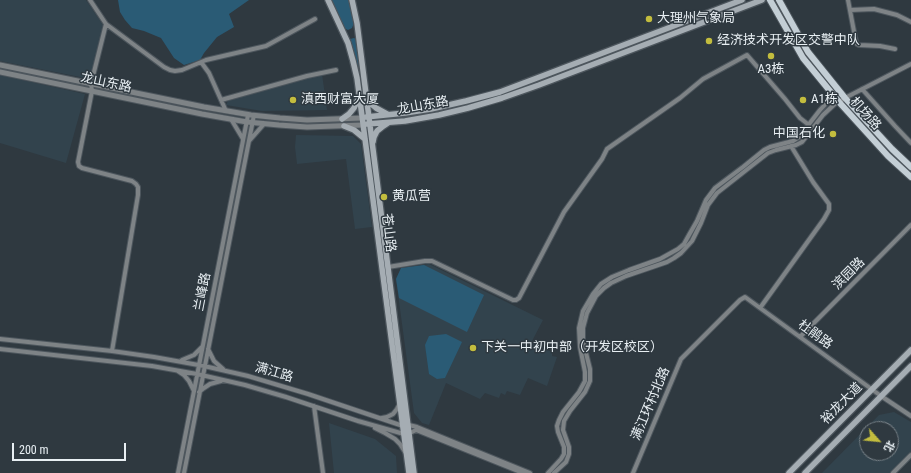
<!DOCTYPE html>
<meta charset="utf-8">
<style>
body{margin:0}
#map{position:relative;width:911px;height:473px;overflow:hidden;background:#2f3940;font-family:"Roboto Condensed","Noto Sans SC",sans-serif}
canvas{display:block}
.north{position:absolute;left:859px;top:421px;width:40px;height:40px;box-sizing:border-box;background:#2f3940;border:1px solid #798288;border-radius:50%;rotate:117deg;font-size:11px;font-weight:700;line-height:16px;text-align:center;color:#e8eff3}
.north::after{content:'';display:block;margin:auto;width:14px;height:18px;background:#c3bd3e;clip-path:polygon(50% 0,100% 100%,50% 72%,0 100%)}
.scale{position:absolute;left:12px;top:443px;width:114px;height:18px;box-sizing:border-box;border:2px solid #e8eff3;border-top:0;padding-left:5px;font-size:12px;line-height:14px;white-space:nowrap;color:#e8eff3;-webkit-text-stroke:3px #2f3940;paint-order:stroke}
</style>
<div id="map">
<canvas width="911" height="473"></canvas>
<div class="north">北</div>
<div class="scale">200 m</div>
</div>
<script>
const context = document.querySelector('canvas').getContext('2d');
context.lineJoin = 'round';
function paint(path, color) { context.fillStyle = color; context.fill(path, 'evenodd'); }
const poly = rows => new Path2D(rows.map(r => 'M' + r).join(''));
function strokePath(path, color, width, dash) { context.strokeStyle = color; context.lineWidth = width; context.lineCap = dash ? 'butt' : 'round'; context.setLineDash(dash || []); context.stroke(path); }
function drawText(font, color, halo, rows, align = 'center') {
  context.font = font + ' "Roboto Condensed","Noto Sans SC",sans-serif'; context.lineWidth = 3; context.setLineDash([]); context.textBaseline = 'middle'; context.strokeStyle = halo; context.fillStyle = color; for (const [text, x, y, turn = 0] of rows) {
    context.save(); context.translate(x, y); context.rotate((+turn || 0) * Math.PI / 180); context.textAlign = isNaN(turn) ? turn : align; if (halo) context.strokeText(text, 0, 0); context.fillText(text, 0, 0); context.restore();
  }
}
const built = poly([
 [0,0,86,0,103,25,90,79,0,61],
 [322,74,327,110,262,111,226,105,228,101,293,81],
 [0,75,85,94,66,163,0,143],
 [296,135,353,136,361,144,372,227,355,229,346,159,297,164,295,147],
 [429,264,543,320,531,343,552,352,552,356,557,357,547,386,528,378,520,395,507,391,505,395,501,393,499,398,485,393,480,399,446,383,429,425,422,423,414,413,396,279,401,268],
 [894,412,911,422,911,452,890,473,822,473,879,415],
 [867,429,891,429,891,453,867,453],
 [329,423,375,439,396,456,397,473,334,473]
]);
const green = poly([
 [118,0,249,0,229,14,234,27,217,37,204,53,200,60,184,65,174,58,161,38,144,31,132,28,125,20,120,12],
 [331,0,350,0,354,23,352,28,348,30,344,28],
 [354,38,356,39,364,95,362,95,357,67,350,41,350,39],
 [424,265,484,295,467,332,399,298,396,279,401,268],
 [446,334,462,342,445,378,437,379,429,374,425,345,429,336]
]);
const minor = poly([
 [90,0,106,24,164,67,170,70,175,71,182,70,206,60,266,46,315,19],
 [848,0,856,42,857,44,859,45,880,46,895,49],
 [850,10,874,9,897,15,911,22],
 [106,24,91,84,92,91,78,162,79,166,82,168,132,181,136,184,138,187,138,195,112,351],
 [201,62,209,73,226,111],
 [862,89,895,126,911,143],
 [221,100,307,76,336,70],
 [839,102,845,98,911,64],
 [231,119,243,139],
 [249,141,264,124],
 [388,267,425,261,432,261,513,300,516,300,519,298,564,212,602,159,607,149,680,98,703,79,747,55,785,99,800,118,809,125],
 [760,308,824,219,829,210,829,204,813,182,791,146],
 [800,337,911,225],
 [0,339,112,351,154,357,204,366,248,376,308,394,403,426,409,425,417,427,530,473],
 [0,349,152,366,197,374,245,385,286,397,358,421,404,434,410,433,416,430,523,473],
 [208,349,214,361,223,369],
 [182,360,194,355,202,347],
 [178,371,184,375,189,381,194,391],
 [199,392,204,388,210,384,221,381],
 [314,406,323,473],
 [382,418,387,417,393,414,397,409,400,403],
 [375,428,385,433,395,439,400,444,405,452],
 [178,473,248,115],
 [184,473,254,115],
 [548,473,561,459,564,454,564,447,558,432,557,426,559,420,563,412,579,392,585,381,585,372,580,347,579,328,583,311,593,294,601,284,612,277,629,270,660,259,678,249,684,244,689,235,697,221,706,200,715,188,743,167,764,150,770,147,793,141,799,137,820,110,833,96],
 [554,473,566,462,569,454,569,447,563,430,564,421,570,411,585,392,590,381,590,369,583,341,583,328,587,313,596,296,604,288,611,283,626,276,667,262,674,258,681,253,692,241,701,223,708,205,717,193,768,153,776,150,796,145,802,142,823,115,838,101],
 [633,473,681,359,740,300,745,297,881,396,911,416],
 [893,473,911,455]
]);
const tertiary = poly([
 [0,65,204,107,251,115,280,118,307,120,362,118],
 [0,72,202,114,247,122,279,125,307,127,363,125]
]);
const secondary = poly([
 [328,0,348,43,353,61,357,78,409,473],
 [352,0,357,23,414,473],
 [367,97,370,103,376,108,387,114],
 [366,117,405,113,431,109,466,101,500,92,537,78,742,0],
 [342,119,349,114,354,108,359,97],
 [367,124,405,121,439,115,468,108,502,98,539,85,762,0],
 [344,126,354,130,365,139],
 [373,142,374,137,377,131,382,127,388,123],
 [789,473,911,350],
 [805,473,911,366]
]);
const primary = poly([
 [770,0,803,58,839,102,888,156,911,177],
 [779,0,808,52,845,98,892,149,911,167]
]);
const markers = [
 [649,19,4,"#c3bd3e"],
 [709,41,4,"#c3bd3e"],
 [771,56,4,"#c3bd3e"],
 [293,100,4,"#c3bd3e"],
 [803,100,4,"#c3bd3e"],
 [833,134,4,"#c3bd3e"],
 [384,197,4,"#c3bd3e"],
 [473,348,4,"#c3bd3e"]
];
const poiNames = [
 ["大理州气象局",657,19],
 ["经济技术开发区交警中队",717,41],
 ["A3栋",771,70,"center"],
 ["滇西财富大厦",301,100],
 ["A1栋",811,100],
 ["中国石化",825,134,"right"],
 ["黄瓜营",392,197],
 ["下关一中初中部（开发区校区）",481,348]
];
const streetNames = [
 ["龙山东路",106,83,12],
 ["龙山东路",423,106,-10],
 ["机场路",865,114,48],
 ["苍山路",388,233,83],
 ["滨园路",849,274,-45],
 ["兰峰路",203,292,-79],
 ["杜鹃路",815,335,36],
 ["满江路",274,373,16],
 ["满江环村北路",651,404,-67],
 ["裕龙大道",842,404,-45]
];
paint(built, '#32434d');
paint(green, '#2a5b75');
strokePath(minor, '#4d565d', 6);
strokePath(tertiary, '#4d565d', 7);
strokePath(secondary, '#4d565d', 8);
strokePath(primary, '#4d565d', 8);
strokePath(minor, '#7e8386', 4);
strokePath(tertiary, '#7e8386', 5);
strokePath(secondary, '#a5adb3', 5.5);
strokePath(primary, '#c3ced5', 6);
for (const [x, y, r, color] of markers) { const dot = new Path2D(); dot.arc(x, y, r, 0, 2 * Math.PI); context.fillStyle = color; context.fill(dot); strokePath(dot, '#2f3940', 1.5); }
drawText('13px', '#e8eff3', '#2f3940', poiNames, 'left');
drawText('13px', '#e8eff3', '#2f3940', streetNames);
</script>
